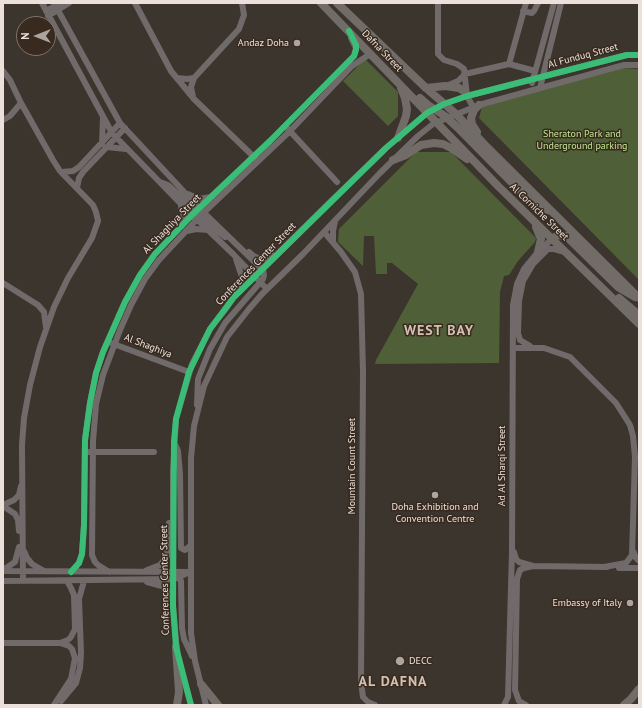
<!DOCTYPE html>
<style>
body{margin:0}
#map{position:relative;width:642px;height:708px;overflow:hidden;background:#3c352e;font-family:"PT Sans",sans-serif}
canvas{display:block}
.frame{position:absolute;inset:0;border:4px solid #ebe1da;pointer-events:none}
.north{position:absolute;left:16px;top:16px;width:40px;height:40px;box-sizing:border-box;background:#382a1f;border:1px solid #80736a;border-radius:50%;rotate:270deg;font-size:11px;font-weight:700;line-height:16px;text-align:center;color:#ebe1da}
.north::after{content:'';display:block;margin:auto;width:14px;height:18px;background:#aea59e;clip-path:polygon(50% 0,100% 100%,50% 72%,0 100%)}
</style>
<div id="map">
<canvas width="642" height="708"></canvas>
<div class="frame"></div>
<div class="north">N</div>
</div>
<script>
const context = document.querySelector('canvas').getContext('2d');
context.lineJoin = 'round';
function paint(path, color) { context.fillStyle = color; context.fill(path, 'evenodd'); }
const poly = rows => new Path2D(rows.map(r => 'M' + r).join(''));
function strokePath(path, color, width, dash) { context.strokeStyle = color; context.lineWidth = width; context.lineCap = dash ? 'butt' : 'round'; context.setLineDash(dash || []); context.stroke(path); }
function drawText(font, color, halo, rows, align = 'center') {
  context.font = font + ' "PT Sans",sans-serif'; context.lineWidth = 3; context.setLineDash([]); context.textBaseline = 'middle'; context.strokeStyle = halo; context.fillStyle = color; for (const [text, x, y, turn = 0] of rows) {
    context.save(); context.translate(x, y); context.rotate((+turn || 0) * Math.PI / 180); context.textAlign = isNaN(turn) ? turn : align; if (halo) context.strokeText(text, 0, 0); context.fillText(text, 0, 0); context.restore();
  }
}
const green = poly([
 [365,59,398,92,398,116,388,126,343,81],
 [623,68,639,69,639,280,479,118,482,107],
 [416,152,451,152,536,238,535,242,518,261,509,275,504,276,500,292,499,363,375,364,376,360,418,284,392,263,387,263,387,274,376,274,374,236,364,236,363,266,338,242,339,229]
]);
const minor = poly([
 [42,3,112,133,180,203,233,254,267,289],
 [54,3,120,123,200,209,263,270],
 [135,3,171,71,194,99,255,158],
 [438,3,438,54,444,60,457,64,464,69,467,96,473,107],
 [46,11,60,3],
 [523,11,532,13,534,11,538,3],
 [48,16,69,3],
 [509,64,535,71],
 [3,71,10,80,21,103,53,160,60,171,93,205,96,212,98,221,92,238,68,278,54,307,40,347,30,385,24,418,22,445,23,581],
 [177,78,187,79,194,78],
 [532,83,554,3],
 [446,86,458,81,465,74,509,64,526,3],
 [540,88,561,3],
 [193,97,191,87,194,78,239,29,244,15,242,3],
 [3,120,10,116,21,103],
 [287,128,337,182],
 [102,144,103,118],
 [107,147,126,149],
 [62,172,73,171,79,167,120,123],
 [160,182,168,185,198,212],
 [77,188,79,178,83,172,125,128],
 [188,194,199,199,211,197],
 [181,206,184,217,182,226],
 [198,215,225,237],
 [187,231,196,229,208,230],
 [324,232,341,252,355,272,361,294,363,372,361,682,363,697,368,702,375,705],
 [333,242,333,231,335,221],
 [249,252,255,257,263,259,270,257,275,255],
 [236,259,242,277,241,282,236,293],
 [3,283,38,305,44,312,46,327],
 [111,343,189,372],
 [530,346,520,340,518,333,519,301,523,281,533,264,548,249,554,249,565,252],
 [513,348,544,348,570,357,616,403,630,425,633,436,635,457,632,555,626,563,604,567],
 [197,405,198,379,210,349,225,323,263,279,264,275,263,270],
 [175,444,178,451,180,474,181,548,185,550,190,546],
 [89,452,154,452],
 [3,505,14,500,19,495,21,486],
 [3,506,15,514,18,520,19,531],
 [24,551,27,558,32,564,44,571],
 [633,551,636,558,639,561],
 [514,552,516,559,519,562,533,566,607,567],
 [619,568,639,568],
 [3,570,15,562,19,547],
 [147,570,160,565,167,556,169,523],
 [3,571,189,572],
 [71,572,79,563,82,554,84,525,85,440,90,403,96,373,103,352,125,302,140,275,155,254,192,215,270,141,354,56,356,48,351,38],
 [109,572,98,565,95,562,92,555,93,441,96,404,103,375,120,330,131,305,145,279,159,260,200,216,290,131,352,66,370,54],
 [177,575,181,581,182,628,184,639,192,656],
 [3,581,174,579,190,572],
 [147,582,162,586,168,591,172,599],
 [3,643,60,643,69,646,72,649,75,658,71,679,54,705],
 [60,643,68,640,71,637,75,629,74,595,71,588,67,581],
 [177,651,173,606,173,471,176,419,192,364,210,329,225,310,234,297,327,205,386,148,427,113,444,104,467,96,627,55,639,55],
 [179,662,191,705],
 [61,701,76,683,80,668,81,653,79,599,84,581],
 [206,705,195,661,191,633,191,458,194,426,204,386,227,337,249,309,262,294,303,254,380,173,418,136,433,124,479,105,624,65,639,65],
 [504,705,508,697,512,551,513,305,517,284,524,269,538,252,552,239],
 [526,705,519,701,515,690,517,579,520,570,524,568,533,566]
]);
const major = poly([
 [321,3,498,186,639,324],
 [337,3,426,88,456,114,484,144,639,298],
 [426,88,445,86,459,88,464,91,467,96],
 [420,98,428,105,445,116,458,128,529,200,544,209,551,211],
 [477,132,472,124,471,118,474,110,479,105],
 [398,138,406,116,407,109,405,98,401,88],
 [393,160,406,155,421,145,434,143,443,144,451,148,467,159],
 [536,227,541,239,538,252],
 [552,239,558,235,566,236,618,287,635,297],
 [619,298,639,315],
 [176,647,179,692,177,705],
 [201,684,218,705],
 [624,705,631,699,639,689]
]);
const cycleway = poly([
 [71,572,79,563,82,554,84,525,85,440,90,403,96,373,103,352,125,302,140,275,155,254,192,215,270,141,354,56,356,50,356,45,349,31],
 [191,705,176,647,173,606,174,441,176,419,189,372,210,329,234,297,282,250,386,148,427,113,444,104,467,96,627,55,639,55]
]);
const markers = [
 [297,43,4,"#aea59e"],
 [435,495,4,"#aea59e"],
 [630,603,4,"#aea59e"],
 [400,661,5,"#aea59e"]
];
const poiNames = [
 ["Andaz Doha",289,43],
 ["Doha Exhibition and",435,507,"center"],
 ["Convention Centre",435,519,"center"],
 ["Embassy of Italy",622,603],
 ["DECC",409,661,"left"]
];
const streetNames = [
 ["Dafna Street",382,51,46],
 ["Al Funduq Street",583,56,-15],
 ["Al Corniche Street",539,212,44],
 ["Al Shaghiya Street",172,224,-46],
 ["Conferences Center Street",256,264,-46],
 ["Al Shaghiya",148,346,21],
 ["Mountain Count Street",352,466,-90],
 ["Ad Al Sharqi Street",502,466,-90],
 ["Conferences Center Street",165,580,-91]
];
const parkNames = [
 ["Sheraton Park and",582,134],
 ["Underground parking",582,146]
];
const districtNames = [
 ["WEST BAY",439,331],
 ["AL DAFNA",393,682]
];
paint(green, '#4f5f37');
strokePath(minor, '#706b6a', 6);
strokePath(major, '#716c68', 8);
strokePath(cycleway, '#3abd76', 6);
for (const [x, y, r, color] of markers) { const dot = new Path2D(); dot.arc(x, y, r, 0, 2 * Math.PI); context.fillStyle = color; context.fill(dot); strokePath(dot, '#382a1f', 1.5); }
drawText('10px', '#ebe1da', '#382a1f', poiNames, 'right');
drawText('10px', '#ebe1da', '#382a1f', streetNames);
drawText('10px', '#c1e892', '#382a1f', parkNames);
context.letterSpacing = '1px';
drawText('bold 14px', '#d3c0b2', '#382a1f', districtNames);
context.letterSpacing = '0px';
</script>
